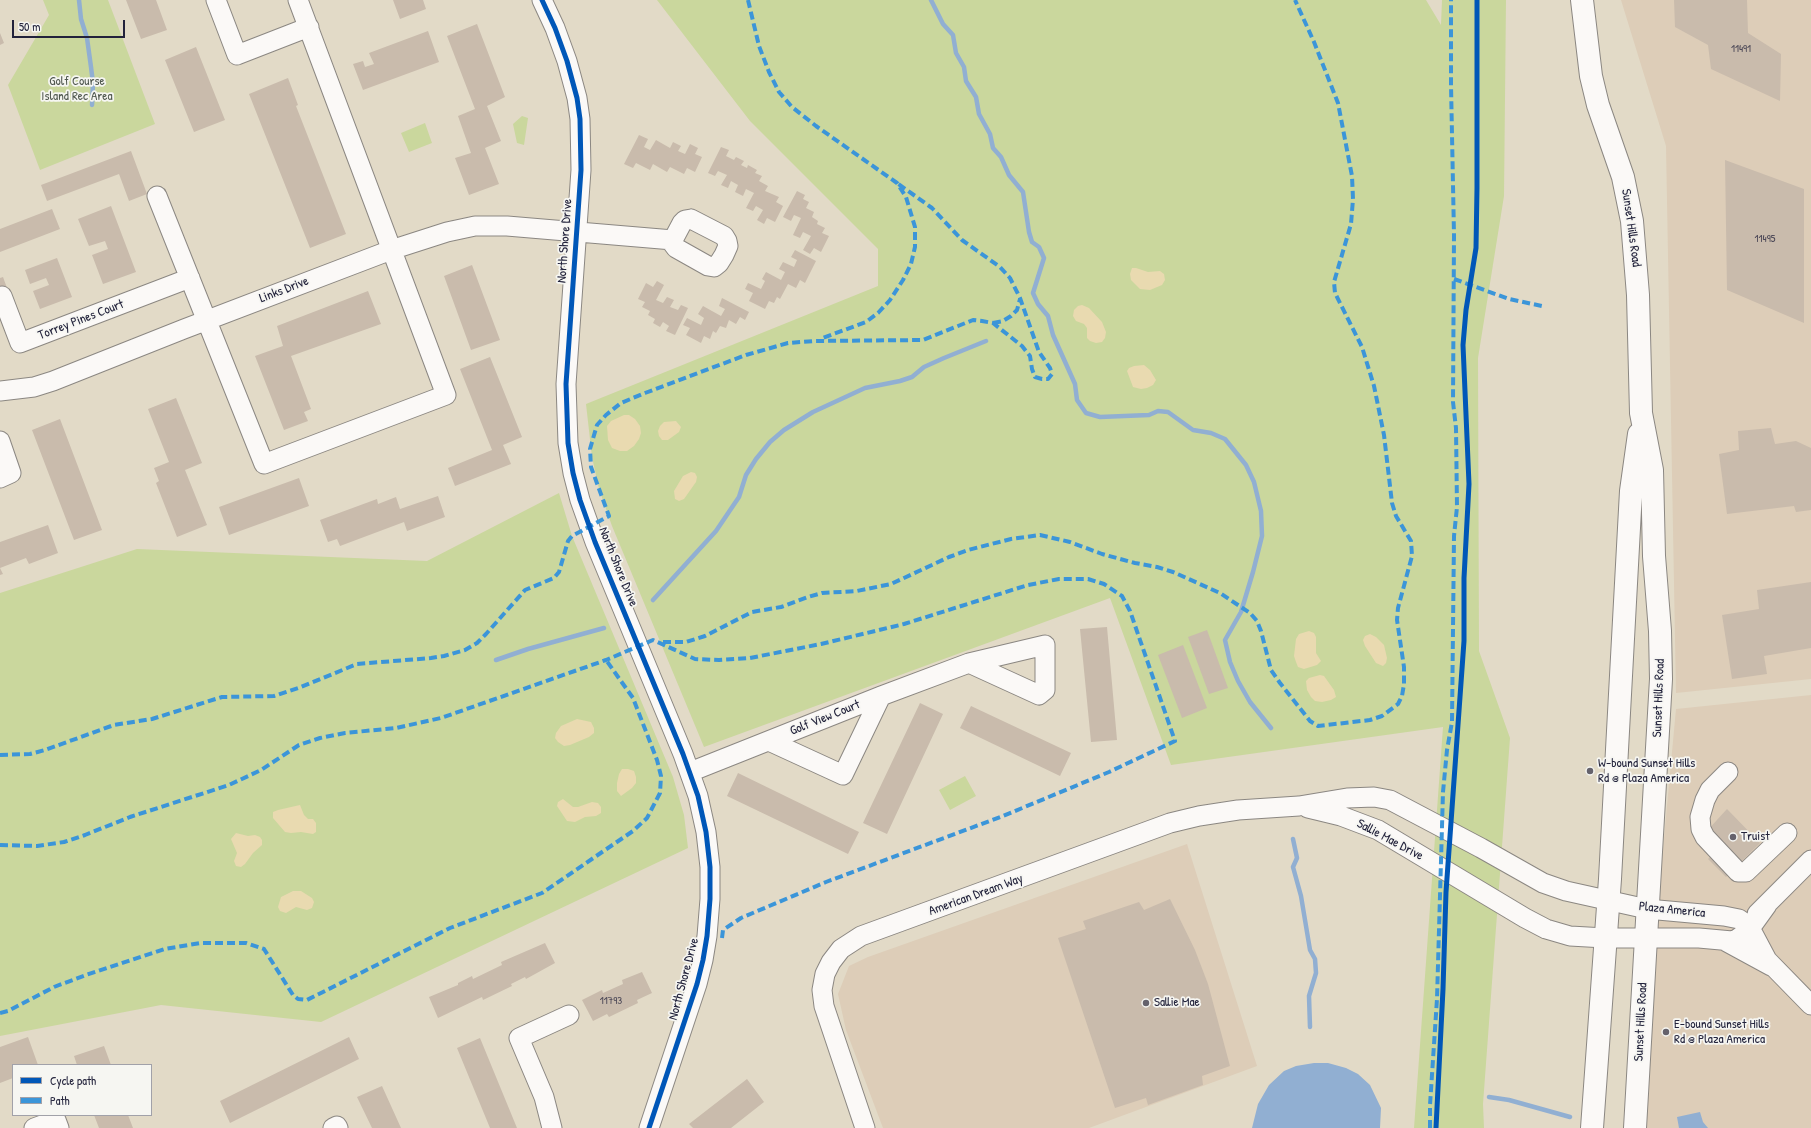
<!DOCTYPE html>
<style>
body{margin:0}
#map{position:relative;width:1811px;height:1128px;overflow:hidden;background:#e2dac7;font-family:"Patrick Hand",sans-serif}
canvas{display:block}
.legend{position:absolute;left:12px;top:1064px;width:140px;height:52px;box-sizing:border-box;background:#f6f6f2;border:1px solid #a1a1a9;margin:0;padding:5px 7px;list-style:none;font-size:12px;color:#22223b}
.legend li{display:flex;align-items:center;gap:8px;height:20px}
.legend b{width:20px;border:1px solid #a1a1a9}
.scale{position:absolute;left:12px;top:20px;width:113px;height:18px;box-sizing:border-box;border:2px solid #22223b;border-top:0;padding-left:5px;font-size:12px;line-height:14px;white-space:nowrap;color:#22223b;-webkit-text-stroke:3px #f6f6f2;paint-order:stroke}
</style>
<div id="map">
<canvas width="1811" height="1128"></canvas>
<ul class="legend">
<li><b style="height:5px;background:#0057b8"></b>Cycle path</li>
<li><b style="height:5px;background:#3b95d9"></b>Path</li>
</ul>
<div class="scale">50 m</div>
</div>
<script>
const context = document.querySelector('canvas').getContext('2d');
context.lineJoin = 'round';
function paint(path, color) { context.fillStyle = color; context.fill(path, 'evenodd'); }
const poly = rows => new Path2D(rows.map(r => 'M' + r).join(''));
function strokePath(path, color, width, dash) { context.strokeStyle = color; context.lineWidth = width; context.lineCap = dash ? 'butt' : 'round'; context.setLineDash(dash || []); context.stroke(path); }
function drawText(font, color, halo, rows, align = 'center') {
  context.font = font + ' "Patrick Hand",sans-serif'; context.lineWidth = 3.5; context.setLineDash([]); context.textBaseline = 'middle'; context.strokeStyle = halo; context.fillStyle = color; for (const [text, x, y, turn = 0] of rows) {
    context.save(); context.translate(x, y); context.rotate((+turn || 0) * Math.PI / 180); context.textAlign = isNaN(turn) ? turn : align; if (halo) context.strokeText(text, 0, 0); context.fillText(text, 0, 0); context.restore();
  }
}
const built = poly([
 [1621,0,1811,0,1811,679,1676,693,1666,146],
 [1811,695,1811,1128,1637,1128,1676,709],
 [1187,844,1257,1066,1089,1128,883,1128,846,1030,838,994,849,966,868,957]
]);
const green = poly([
 [43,0,108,0,155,124,40,170,8,85,49,15],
 [657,0,1426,0,1441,25,1442,0,1506,0,1504,196,1478,358,1479,651,1510,738,1483,1104,1484,1128,1414,1128,1443,727,1171,765,1110,598,704,747,612,526,599,489,592,457,586,404,878,286,878,249,750,121],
 [522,116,528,118,524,145,517,143,513,124],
 [425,123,432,143,409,152,401,133],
 [559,493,572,536,673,777,684,815,688,848,321,1022,161,1005,0,1036,0,593,137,549,427,561],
 [965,776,976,796,950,810,939,790]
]);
const sand = poly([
 [1132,268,1136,268,1148,272,1160,271,1164,274,1165,280,1162,285,1150,290,1140,289,1131,280,1130,274],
 [1082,305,1089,308,1102,322,1106,332,1105,338,1102,342,1096,343,1090,341,1087,338,1087,328,1084,324,1076,321,1073,316,1074,310,1078,306],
 [1144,365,1150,370,1156,380,1153,385,1147,388,1141,389,1133,387,1127,371,1129,368,1134,366],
 [624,415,629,415,635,419,640,426,641,433,639,439,634,446,627,451,620,451,612,448,608,440,607,426,611,421],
 [676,421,681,427,679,432,668,440,662,440,659,436,658,431,660,426,664,422],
 [691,472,695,473,697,477,696,482,684,499,679,501,675,499,674,491,683,476],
 [1309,631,1314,633,1316,637,1316,653,1321,661,1317,665,1304,669,1298,667,1296,662,1294,656,1296,639,1299,634],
 [1370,634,1376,637,1384,645,1387,658,1386,663,1383,666,1376,663,1365,646,1363,640,1365,636],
 [1320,675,1324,676,1334,690,1336,697,1331,700,1322,702,1315,701,1311,697,1307,690,1306,681,1309,678],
 [577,719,591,722,594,728,594,733,589,737,570,745,564,746,558,742,555,738,556,733,561,726],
 [622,769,628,769,634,771,636,777,636,783,632,788,621,796,617,791,617,783,619,774],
 [563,799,573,807,578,807,592,802,598,803,601,807,601,813,596,816,585,817,575,822,567,821,557,806,558,802],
 [300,805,304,815,308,819,313,819,316,823,316,832,313,834,301,832,291,833,285,832,273,818,273,812,278,810],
 [236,833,248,836,255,835,260,837,262,840,262,845,253,853,245,864,241,867,236,866,234,861,237,853,231,839],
 [293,891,301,891,312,898,314,902,312,908,307,910,296,907,286,913,280,911,278,907,281,897]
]);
const water = poly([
 [1314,1063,1328,1063,1346,1068,1358,1074,1370,1085,1381,1108,1380,1128,1252,1128,1258,1104,1269,1085,1284,1071,1296,1066],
 [1700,1112,1703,1122,1708,1128,1679,1128,1677,1117]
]);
const stream = poly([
 [79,0,81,19,87,38,91,67,93,83,92,105],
 [931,0,943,24,953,35,956,53,964,67,966,81,976,97,979,114,990,134,993,148,1001,157,1009,175,1023,192,1029,232,1032,242,1039,247,1044,258,1033,293,1038,304,1048,316,1053,335,1075,384,1077,400,1086,413,1100,417,1149,415,1158,411,1168,412,1193,430,1211,433,1225,439,1246,465,1254,482,1261,511,1262,536,1253,572,1241,612,1225,640,1230,662,1238,681,1250,702,1271,728],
 [653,600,716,531,739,497,746,475,756,459,770,442,784,430,813,412,865,388,900,381,912,377,924,367,944,358,986,341],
 [496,660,528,649,604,628],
 [1293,839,1297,858,1293,867,1301,896,1310,950,1315,959,1316,973,1309,996,1310,1027],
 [1489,1097,1509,1100,1570,1117]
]);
const building = poly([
 [126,0,156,0,167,30,141,39],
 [393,0,423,0,426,9,400,19],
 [1674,0,1747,0,1748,33,1781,54,1780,101,1711,69,1708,45,1675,27],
 [477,24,505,97,487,106,501,141,485,148,499,184,469,195,455,158,471,153,458,116,475,109,447,36],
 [428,31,439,62,363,90,353,64,363,61,365,67,374,64,369,53],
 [0,33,4,43,0,45],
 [196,47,225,120,194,132,165,60],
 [288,78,298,105,296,106,346,234,310,248,249,94],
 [639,135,648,139,644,147,650,150,656,140,670,148,673,142,681,146,678,151,685,154,690,144,698,148,695,154,702,157,695,172,687,168,684,174,670,167,667,172,653,164,650,170,636,163,633,168,624,164],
 [721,147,729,150,726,156,734,160,736,157,744,161,741,165,747,168,748,165,757,170,755,173,762,176,759,181,768,186,765,191,779,197,776,202,783,206,775,222,767,218,764,224,757,220,763,210,756,206,753,211,746,208,754,193,746,189,743,196,735,192,738,185,731,181,728,188,721,185,727,175,718,171,715,176,708,173],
 [131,151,147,194,129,201,119,174,47,201,41,185],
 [1725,160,1804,189,1804,323,1727,290],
 [797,191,805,195,803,199,809,202,806,208,814,212,812,217,818,221,817,224,825,228,822,233,829,236,821,252,814,248,810,254,803,250,811,236,803,232,800,238,793,235,801,218,794,215,791,221,783,217],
 [111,206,136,272,103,284,92,255,108,249,105,241,89,246,78,219],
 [52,209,60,229,0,252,0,229],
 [795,250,816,261,805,283,800,280,796,288,788,284,780,299,777,297,774,303,769,301,765,309,749,301,753,293,745,289,748,283,761,289,765,281,762,279,766,272,781,280,785,272,779,269,783,262,794,267,797,260,791,257],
 [57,258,72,297,40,309,33,291,49,285,46,278,30,284,25,270],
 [472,265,500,340,471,350,444,276],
 [3,277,7,288,0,291,0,278],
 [657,281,664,285,656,300,663,303,667,297,674,300,670,307,678,310,681,305,688,308,675,335,666,331,669,326,663,322,660,327,653,323,655,319,648,315,650,311,642,307,645,302,638,299,646,283,653,287],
 [368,291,381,324,291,356,311,409,304,412,308,421,284,430,255,356,283,346,277,326],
 [722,298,749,312,745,320,740,317,736,324,729,320,726,328,720,326,716,333,713,331,710,339,704,336,701,343,686,335,690,328,683,325,687,318,701,325,704,318,698,314,703,306,721,316,725,309,719,306],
 [490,357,522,437,503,445,511,464,455,486,448,468,492,450,460,369],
 [176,398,202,463,185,470,207,525,177,537,156,483,159,481,154,468,169,462,148,409],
 [60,419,102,530,74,540,32,430],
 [1771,428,1775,444,1796,441,1811,448,1811,510,1796,512,1794,506,1727,514,1719,454,1739,450,1738,431],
 [299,478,309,506,229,535,219,507],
 [438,496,445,517,407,531,404,522,340,546,337,539,328,542,320,520,377,499,378,504,396,497,400,509],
 [48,525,58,553,29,564,26,558,0,568,3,574,0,575,0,542],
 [1811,582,1811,648,1764,656,1767,674,1732,679,1722,615,1759,609,1757,590],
 [1107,627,1117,740,1091,742,1080,629],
 [1207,630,1228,688,1209,694,1188,637],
 [1183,645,1207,708,1182,718,1158,655],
 [920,703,943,714,887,834,863,823],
 [971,706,1071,753,1060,776,960,728],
 [738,773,859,832,848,854,727,796],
 [1727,809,1760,843,1726,877,1708,859,1721,846,1706,832],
 [1170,899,1195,950,1208,984,1230,1066,1202,1076,1203,1085,1148,1105,1146,1098,1115,1108,1058,938,1086,929,1083,921,1139,902,1144,910],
 [545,943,555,963,526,979,525,977,511,984,512,986,483,1000,482,997,438,1018,429,997,458,985,458,983,472,976,473,979,502,965,501,962],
 [642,972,652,993,637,1000,638,1003,609,1017,607,1014,593,1021,582,1000,602,990,603,993,623,984,622,980],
 [28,1037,38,1065,13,1065,13,1078,0,1083,0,1047],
 [349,1037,359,1059,230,1123,220,1101],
 [480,1038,517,1128,490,1128,457,1048],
 [104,1046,111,1065,77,1065,74,1056],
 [747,1079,764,1102,731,1128,693,1128,689,1124],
 [382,1086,401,1128,372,1128,357,1097],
 [94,1115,128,1115,133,1128,99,1128]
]);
const minor = poly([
 [216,0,237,55,309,27],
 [542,0,555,28,567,61,577,98,580,119,581,170,566,384,568,443,573,473,580,500,595,542,683,754,698,796,706,832,710,867,710,899,707,936,703,960,697,984,649,1128],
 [157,196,264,464,446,395,298,0],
 [691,219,724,236,727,241,728,246,724,255,719,263,714,267,708,266,676,248,673,244,673,240,682,223,685,220,691,219],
 [2,296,20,343,190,278],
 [0,391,34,387,53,381,184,329,391,250,447,232,475,226,507,226,673,240],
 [0,441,11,473,0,478],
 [769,741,843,775,881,696],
 [690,772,881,696,969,663,1045,645,1045,690,1039,695,969,663],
 [1728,772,1710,790,1705,800,1700,817,1701,829,1705,837,1738,872,1746,872,1787,833],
 [1308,808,1341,816,1378,830,1525,918,1546,929,1570,936,1605,938,1699,938,1732,941,1737,939,1749,930,1767,905],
 [1757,914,1811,860],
 [1725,941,1771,966],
 [34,1128,56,1120,59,1128],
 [333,1128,337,1126,338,1128],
 [552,1128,544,1097,519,1038,569,1015],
 [865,1128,824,1006,822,990,825,974,831,962,841,949,861,936,1170,823,1199,816,1238,810,1299,806,1347,798,1374,797,1390,800,1481,848,1543,883,1566,891,1647,909,1724,916,1739,919,1749,926,1767,960,1811,1005]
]);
const major = poly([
 [1582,0,1591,76,1598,105,1623,177,1632,221,1638,295,1641,413,1652,470,1654,556,1660,631,1661,679,1635,1128],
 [1592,1128,1610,879,1631,491,1639,434]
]);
const quiet = poly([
 [748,0,759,46,769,72,779,92,792,107,816,126,897,183,906,197,915,227,915,247,911,264,903,280,890,300,878,313,866,322,820,339],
 [1454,279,1509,299,1542,306],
 [993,323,1003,321,1011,316,1017,310,1020,299],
 [663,642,686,642,705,636,752,612,781,607,808,597,822,593,857,591,891,584,949,557,968,550,1011,539,1040,535,1070,542,1102,554,1135,563,1157,567,1173,572,1220,593,1250,613,1257,621,1261,631,1271,670,1280,683,1310,721,1318,726,1370,720,1382,716,1398,704,1402,696,1404,684,1404,667,1397,620,1398,608,1412,556,1411,541,1396,516,1392,503,1384,435,1374,386,1362,347,1335,293,1334,282,1351,224,1353,199,1352,176,1338,103,1314,42,1295,0],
 [0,755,30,754,45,750,114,725,152,719,222,697,274,696,301,687,357,664,431,658,444,656,465,650,477,643,486,634,525,590,554,578,559,572,568,541,572,536,609,516,591,467,590,449,597,425,606,415,621,403,645,393,746,355,788,343,814,341,923,340,973,320,982,321,993,323,1022,346,1030,356,1032,369,1035,377,1042,379,1048,379,1052,374,1050,368,1039,352,1020,298,1010,278,1000,267,962,240,932,208,897,183],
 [0,845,37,846,64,842,85,835,130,817,229,785,261,770,299,745,320,738,345,733,396,728,441,718,606,660,653,640,695,659,719,660,750,658,821,644,904,624,1028,585,1059,579,1088,579,1104,584,1122,596,1130,611,1175,741,1109,772,1003,816,826,882,741,918,723,930,722,938],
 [0,1013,8,1011,54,987,86,975,165,949,200,943,246,943,264,949,293,995,298,999,307,1000,450,928,542,893,633,831,647,818,660,793,661,776,657,760,633,698,606,660],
 [1430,1128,1430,1105,1437,999,1443,792,1447,750,1452,722,1454,536,1457,507,1456,428,1453,402,1454,235,1451,85,1451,0]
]);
const cycleway = poly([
 [542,0,555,28,567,61,577,98,580,119,581,170,566,384,568,443,573,473,580,500,595,542,683,754,698,796,706,832,710,867,710,899,707,936,703,960,697,984,649,1128],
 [1436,1128,1443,989,1446,892,1464,641,1464,578,1469,484,1463,345,1466,310,1476,248,1477,188,1477,0]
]);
const markers = [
 [1590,771,4,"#65626c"],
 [1733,837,4,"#65626c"],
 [1146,1003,4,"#65626c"],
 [1666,1032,4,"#65626c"]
];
const numberNames = [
 ["11491",1741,49],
 ["11495",1765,239],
 ["11793",611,1001]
];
const parkNames = [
 ["Golf Course",77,82],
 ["Island Rec Area",77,97]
];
const streetNames = [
 ["Sunset Hills Road",1631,228,82],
 ["North Shore Drive",565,241,-86],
 ["Links Drive",284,290,-21],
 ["Torrey Pines Court",81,320,-21],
 ["North Shore Drive",618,567,68],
 ["Sunset Hills Road",1659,698,-88],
 ["Golf View Court",825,718,-22],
 ["Sallie Mae Drive",1390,840,28],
 ["American Dream Way",976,895,-20],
 ["Plaza America",1672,910,6],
 ["North Shore Drive",684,979,-75],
 ["Sunset Hills Road",1641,1022,-87]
];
const poiNames = [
 ["W-bound Sunset Hills",1598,764],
 ["Rd @ Plaza America",1598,779],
 ["Truist",1741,837],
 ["Sallie Mae",1154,1003],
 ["E-bound Sunset Hills",1674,1025],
 ["Rd @ Plaza America",1674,1040]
];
paint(built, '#ddcdb8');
paint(green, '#cad79d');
paint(sand, '#e9dab0');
paint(water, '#91afd2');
strokePath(stream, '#91afd2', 4.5);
paint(building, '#c9bbac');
strokePath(minor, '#8b8782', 21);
strokePath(major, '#8b8782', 24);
strokePath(minor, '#fbf9f7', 19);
strokePath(major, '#fbf9f7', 22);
strokePath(quiet, '#3b95d9', 4, [8, 4]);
strokePath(cycleway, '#0057b8', 5);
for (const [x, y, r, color] of markers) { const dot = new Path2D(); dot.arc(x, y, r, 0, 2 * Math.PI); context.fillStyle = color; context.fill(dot); strokePath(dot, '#f6f6f2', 1.5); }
drawText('11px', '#4c4857', null, numberNames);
drawText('13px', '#4f574e', '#f6f6f2', parkNames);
drawText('13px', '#22223b', '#f6f6f2', streetNames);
drawText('13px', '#22223b', '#f6f6f2', poiNames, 'left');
</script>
